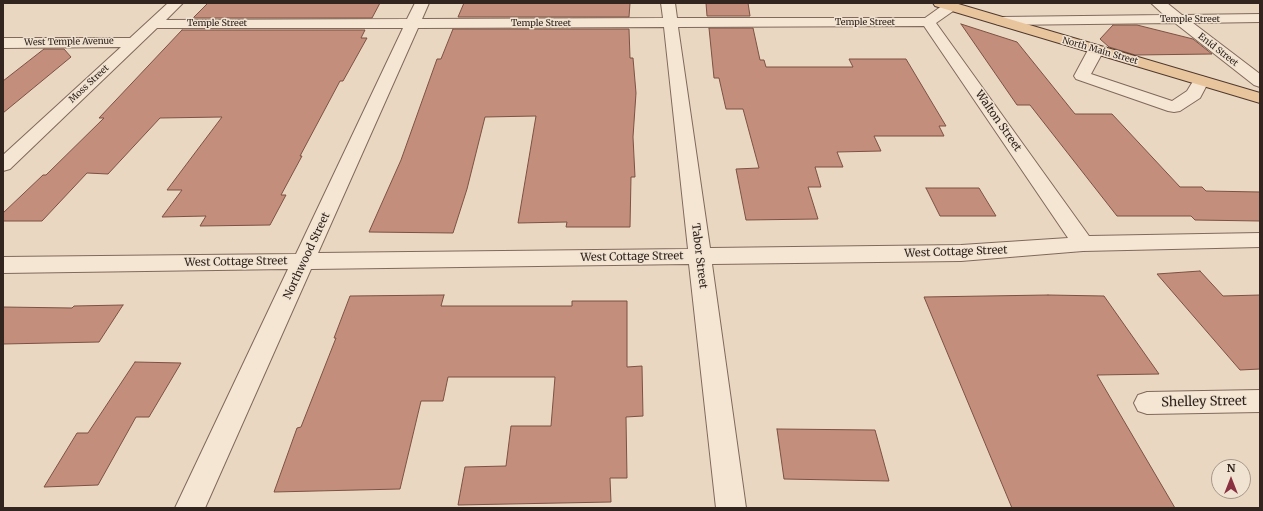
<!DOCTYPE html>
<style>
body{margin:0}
#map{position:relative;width:1263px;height:511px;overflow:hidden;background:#e9d7c2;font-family:Merriweather,serif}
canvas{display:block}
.frame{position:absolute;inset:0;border:4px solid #32241e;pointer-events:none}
.north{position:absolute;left:1211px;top:459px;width:40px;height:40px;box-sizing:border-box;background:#f1e3d1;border:1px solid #a59789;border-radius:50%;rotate:0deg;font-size:11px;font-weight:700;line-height:16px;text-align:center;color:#32241e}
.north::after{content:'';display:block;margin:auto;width:14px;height:18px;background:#893140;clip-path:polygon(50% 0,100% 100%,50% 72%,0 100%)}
</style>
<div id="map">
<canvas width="1263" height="511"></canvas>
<div class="frame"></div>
<div class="north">N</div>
</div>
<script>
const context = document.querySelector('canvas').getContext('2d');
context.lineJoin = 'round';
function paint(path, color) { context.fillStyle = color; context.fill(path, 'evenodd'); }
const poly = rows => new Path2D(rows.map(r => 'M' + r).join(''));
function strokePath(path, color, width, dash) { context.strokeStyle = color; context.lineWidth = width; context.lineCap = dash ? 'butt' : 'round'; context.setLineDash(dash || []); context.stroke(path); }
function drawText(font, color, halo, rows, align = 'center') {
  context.font = font + ' Merriweather,serif'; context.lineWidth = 3; context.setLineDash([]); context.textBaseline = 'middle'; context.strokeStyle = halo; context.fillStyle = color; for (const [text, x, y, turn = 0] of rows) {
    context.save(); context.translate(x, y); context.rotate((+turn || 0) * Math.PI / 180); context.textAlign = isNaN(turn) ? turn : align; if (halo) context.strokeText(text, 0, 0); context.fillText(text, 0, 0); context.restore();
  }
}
const building = poly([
 [208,3,380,3,372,18,193,18,208,3],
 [464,3,630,3,629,17,458,17,464,3],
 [706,3,748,3,750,16,707,16,706,3],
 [961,24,1017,42,1075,114,1112,114,1180,187,1202,187,1206,191,1260,192,1260,221,1195,220,1191,216,1117,216,1030,105,1017,105,961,24],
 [1113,25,1137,25,1193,39,1212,54,1135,55,1109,47,1100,39,1113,25],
 [709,28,753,28,760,60,764,60,766,67,853,67,849,59,906,59,946,126,939,126,944,136,874,136,881,151,837,152,843,167,815,167,821,187,808,187,818,219,746,220,736,169,759,168,743,109,726,109,719,78,714,78,709,28],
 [453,29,629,29,630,58,633,58,636,93,633,137,635,177,631,177,630,227,566,227,567,222,518,223,536,116,485,117,467,189,453,233,369,232,401,160,437,59,441,59,453,29],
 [182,30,365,30,361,38,367,38,343,81,340,81,300,156,302,156,281,195,286,195,270,225,200,226,206,216,162,217,182,190,167,190,222,117,160,118,108,174,87,173,42,221,3,221,3,213,43,175,46,175,104,118,99,118,182,30],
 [44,49,64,49,71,57,3,113,3,81,44,49],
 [926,188,979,188,996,216,940,216,926,188],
 [1200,271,1223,296,1260,295,1260,369,1240,370,1157,274,1200,271],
 [444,295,441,306,572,306,572,301,627,301,627,367,642,366,643,416,626,417,627,478,610,478,611,502,458,505,465,467,506,466,511,426,551,426,555,377,448,377,443,401,421,401,400,489,274,492,297,428,301,427,336,338,334,338,350,296,444,295],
 [1048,295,1104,296,1159,374,1097,375,1175,508,1012,508,924,297,1048,295],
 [123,305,99,342,3,344,3,307,72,308,74,306,123,305],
 [135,362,181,363,149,417,136,417,98,485,44,487,77,433,88,433,135,362],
 [777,429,875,430,889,481,784,479,777,429]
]);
const minor = poly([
 [168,3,183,3,166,20,407,19,415,3,429,3,422,19,663,18,661,3,675,3,677,18,925,18,946,3,956,3,958,6,956,9,936,23,1089,236,1260,233,1260,247,1083,251,961,261,712,264,746,508,716,508,689,264,311,269,205,508,175,508,288,269,3,273,3,257,296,254,403,28,157,28,10,169,3,171,3,155,121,47,3,48,3,38,130,38,168,3],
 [924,26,1068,238,961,245,710,248,678,27,924,26],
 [664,27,688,249,318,253,418,28,664,27],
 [1151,3,1167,3,1182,15,1260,14,1260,22,1193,23,1260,74,1260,87,1254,85,1175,23,1001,25,996,24,994,21,996,18,1001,17,1164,15,1151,3],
 [1096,45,1101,47,1104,50,1091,74,1172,101,1187,91,1195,78,1201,76,1207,78,1209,81,1200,98,1180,111,1174,112,1168,111,1076,79,1074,76,1088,50,1091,47,1096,45],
 [1260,390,1260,412,1147,414,1138,411,1134,403,1138,395,1147,392,1260,390]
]);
const major = poly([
 [933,3,955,3,1260,93,1260,103,935,6,933,3]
]);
const farStreetnames = [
 ["Temple Street",1190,19],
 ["Temple Street",865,22],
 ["Temple Street",217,23],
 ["Temple Street",541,23],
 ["West Temple Avenue",69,42,-1],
 ["Enid Street",1218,50,38],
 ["North Main Street",1100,51,16],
 ["Moss Street",89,84,-43]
];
const streetNames = [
 ["Walton Street",998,121,55],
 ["West Cottage Street",956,252,-2],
 ["Northwood Street",307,256,-65],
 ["Tabor Street",699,256,83],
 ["West Cottage Street",632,257,-1],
 ["West Cottage Street",236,262,-1]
];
const nearStreetnames = [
 ["Shelley Street",1204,402,-1]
];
paint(building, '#c38e7b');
strokePath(building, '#7d5143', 1);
strokePath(minor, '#81695b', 2);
strokePath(major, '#4f392f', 2);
paint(minor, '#f5e6d4');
paint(major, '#e9c59d');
drawText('9px', '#32241e', '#f1e3d1', farStreetnames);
drawText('11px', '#32241e', '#f1e3d1', streetNames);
drawText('13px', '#32241e', '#f1e3d1', nearStreetnames);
</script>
